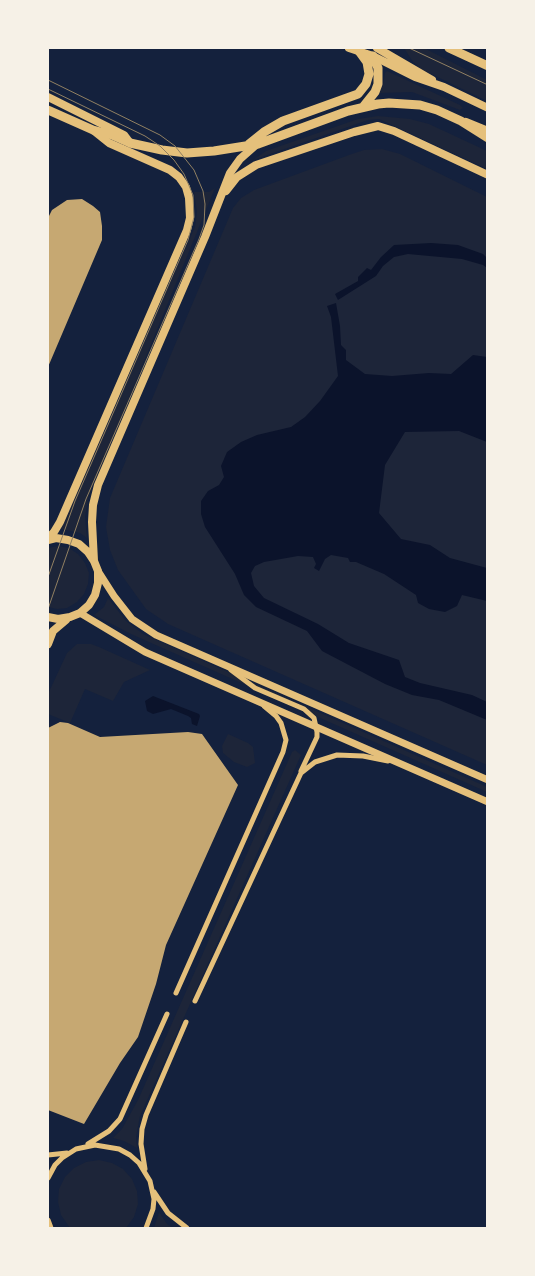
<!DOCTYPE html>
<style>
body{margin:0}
#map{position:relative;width:535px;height:1276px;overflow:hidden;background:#14213d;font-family:Karla,sans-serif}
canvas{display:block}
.frame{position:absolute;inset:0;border:49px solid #f6f1e7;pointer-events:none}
</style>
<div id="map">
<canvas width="535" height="1276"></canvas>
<div class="frame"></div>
</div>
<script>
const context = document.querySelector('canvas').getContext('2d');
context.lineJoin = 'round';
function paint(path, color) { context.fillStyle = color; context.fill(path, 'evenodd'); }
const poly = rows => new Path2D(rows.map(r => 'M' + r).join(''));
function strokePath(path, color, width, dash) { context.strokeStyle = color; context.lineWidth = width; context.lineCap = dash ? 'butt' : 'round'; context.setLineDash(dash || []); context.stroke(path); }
const green = poly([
 [404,48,424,48,487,80,487,101,421,69,413,62],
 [387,71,460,105,463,108,460,110,412,92,379,93,383,85,385,73],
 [378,116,410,119,429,124,487,151,487,169,379,119,368,120,253,160,266,151,358,119],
 [382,149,400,154,487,197,487,765,168,624,146,609,118,570,110,550,106,527,110,498,233,208,241,198,254,190,349,155,364,150],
 [215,188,89,496,85,517,87,538,80,533,61,529,195,227,197,212,194,192,209,192],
 [58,546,69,548,78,554,85,563,89,573,88,584,84,594,77,602,67,608,57,609,48,607,48,548],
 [108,598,126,621,143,634,487,787,487,792,131,634,94,615,104,607],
 [77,644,91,644,99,647,150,670,124,682,113,701,85,689,70,723,48,714,48,694,67,653],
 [228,734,248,743,253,747,255,763,247,767,234,762,223,753,222,746],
 [295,750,301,755,140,1116,136,1137,137,1148,124,1141,113,1138,122,1129,138,1100,292,752],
 [99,1160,112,1163,123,1169,132,1179,137,1191,138,1204,134,1217,126,1228,70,1228,61,1215,58,1202,59,1189,65,1177,74,1168,86,1162],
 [159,1212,167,1224,173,1228,154,1228]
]);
const water = poly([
 [431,243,458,245,483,254,487,258,487,268,483,265,462,259,408,254,394,257,383,266,376,276,338,300,335,294,358,281,358,277,367,268,371,270,381,257,394,245],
 [336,303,340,326,341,345,346,350,346,360,365,374,392,376,429,373,451,374,473,355,487,357,487,442,459,431,405,432,385,465,379,513,401,539,430,545,450,558,487,568,487,601,462,595,457,606,445,612,429,609,418,603,416,595,384,574,356,562,350,562,348,558,331,555,325,559,319,571,314,568,316,564,313,557,298,556,264,562,255,566,251,573,254,586,264,598,318,624,349,643,399,660,405,677,420,683,472,695,487,702,487,720,439,700,412,695,385,684,322,651,307,631,256,607,244,595,235,574,205,527,201,514,201,501,208,491,219,485,224,477,221,466,227,452,241,442,257,435,291,427,305,417,320,401,338,376,331,317,327,306],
 [153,696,199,714,200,716,197,726,192,724,191,718,188,716,171,709,153,714,147,711,145,701]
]);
const building = poly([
 [82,199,93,206,100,212,102,226,102,240,48,367,48,218,52,210,67,200],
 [60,722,68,723,100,737,188,732,202,734,238,785,166,945,156,984,138,1037,120,1063,84,1124,48,1110,48,728]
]);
const minor = poly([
 [231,670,255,688,304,709,314,718,317,732,317,737,301,771],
 [176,993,283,752,286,740,281,723,276,716,264,706],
 [195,1001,301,773,315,762,337,755,363,756,388,761],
 [88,1144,109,1131,120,1119,167,1014],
 [48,1155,67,1153],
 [145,1169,141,1144,142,1129,146,1115,186,1022],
 [48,1178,55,1165,62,1158,76,1149,95,1145,119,1149,130,1155,139,1163,150,1181,154,1199,153,1209,146,1228],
 [154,1192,168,1213,187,1228],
 [48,1220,51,1228]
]);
const tertiary = poly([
 [98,571,114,596,132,619,156,635,488,780],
 [80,613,145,652,488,802]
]);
const secondary = poly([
 [349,48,373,56,415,77,444,87,488,108],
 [377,48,432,80],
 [48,97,124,135,130,143],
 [466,122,488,131],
 [226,191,237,177,256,165,354,132,378,126,394,131,488,175],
 [48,538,54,532,60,522,187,230,190,218,189,198,186,187,179,177,170,170,109,143,94,131],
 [48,540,56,538,68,540,79,544,88,552,94,561,98,571,98,583,95,595,89,605,80,613,70,617,58,619,48,617],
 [94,561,92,522,93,505,98,485,205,237,230,173,240,159,257,144],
 [48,644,53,631,66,620]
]);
const primary = poly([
 [449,48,488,66],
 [363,107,375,92,378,84,378,68,373,56],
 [48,110,93,130,112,135,130,143,162,150,187,153,214,151,258,144,348,111,378,104,389,103,420,105,437,110,461,121,488,138],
 [249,144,264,132,283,121,358,94,366,84,369,74,367,62,359,51]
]);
const tram = poly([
 [409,48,488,85],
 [48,80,160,135,175,146,194,170,203,191,205,204,204,225,199,239,86,499,48,609],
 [48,89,145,136,160,146,174,160,184,174,193,195,194,217,188,240,75,501,48,577]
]);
paint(green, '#1d2539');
paint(water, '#0b132b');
paint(building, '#c6a872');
strokePath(minor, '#e5c07b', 5);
strokePath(tertiary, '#e5c07b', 7);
strokePath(secondary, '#e5c07b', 8);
strokePath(primary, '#e5c07b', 9);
strokePath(tram, '#918062', 1);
</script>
